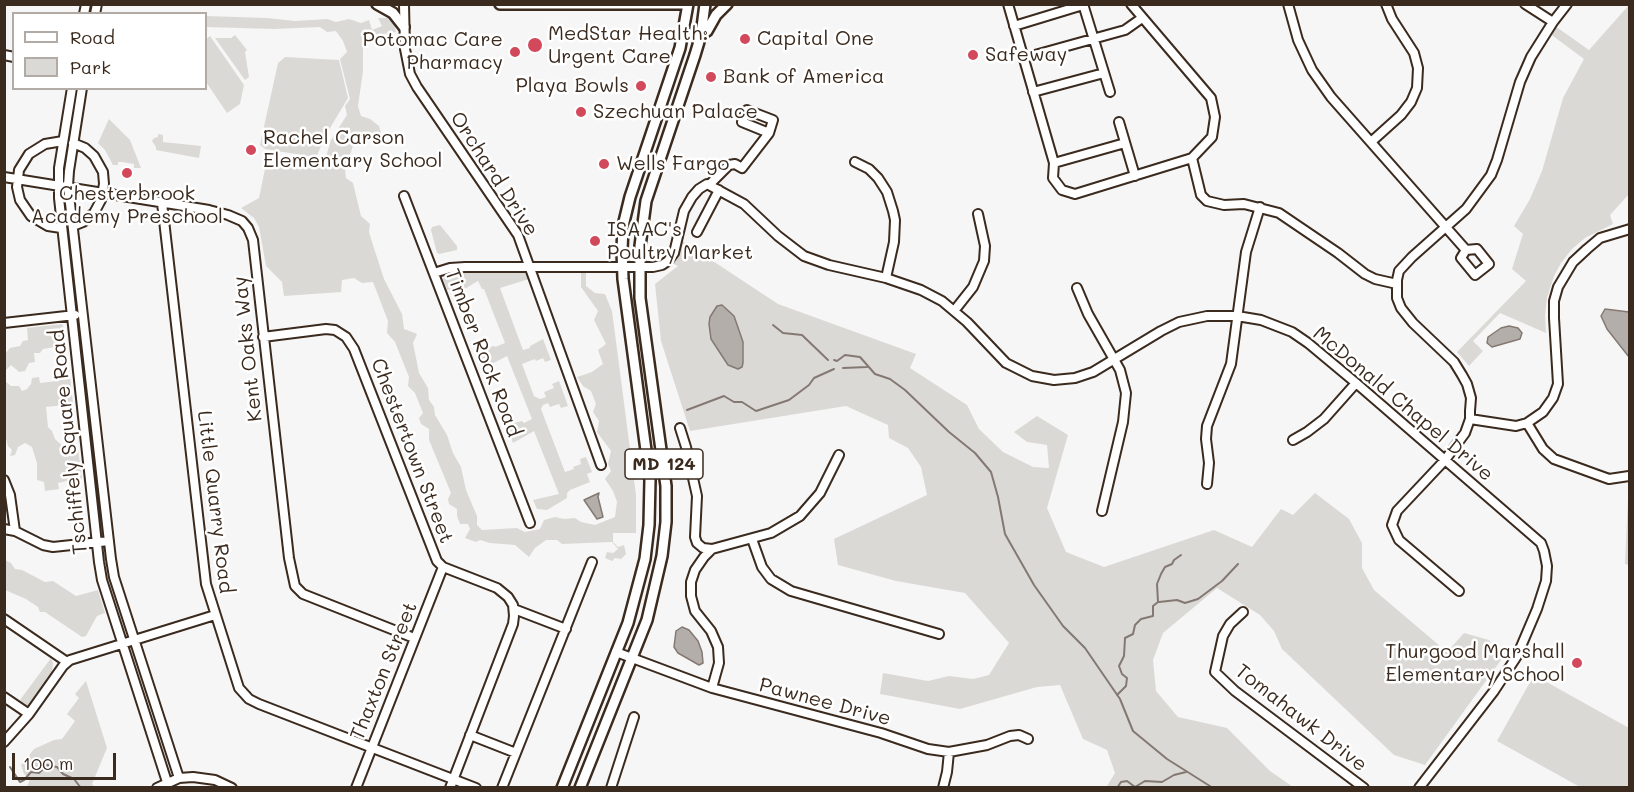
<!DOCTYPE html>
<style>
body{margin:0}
#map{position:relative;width:1634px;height:792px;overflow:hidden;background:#f7f6f6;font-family:Mali,sans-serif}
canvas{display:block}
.frame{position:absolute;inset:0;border:6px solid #3b2a1e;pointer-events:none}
.legend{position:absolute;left:12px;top:12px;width:195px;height:78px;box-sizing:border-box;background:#fff;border:2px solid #b1aaa5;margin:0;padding:8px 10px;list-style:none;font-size:18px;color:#3b2a1e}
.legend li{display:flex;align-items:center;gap:12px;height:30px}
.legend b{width:30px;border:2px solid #b1aaa5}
.scale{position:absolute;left:12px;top:753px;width:104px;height:27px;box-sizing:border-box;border:3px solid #3b2a1e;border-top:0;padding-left:8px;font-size:18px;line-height:21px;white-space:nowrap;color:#3b2a1e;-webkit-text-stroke:4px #fff;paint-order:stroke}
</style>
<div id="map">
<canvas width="1634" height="792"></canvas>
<div class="frame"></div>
<ul class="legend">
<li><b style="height:8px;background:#fff"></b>Road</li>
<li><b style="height:16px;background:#dbd9d6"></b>Park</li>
</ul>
<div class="scale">100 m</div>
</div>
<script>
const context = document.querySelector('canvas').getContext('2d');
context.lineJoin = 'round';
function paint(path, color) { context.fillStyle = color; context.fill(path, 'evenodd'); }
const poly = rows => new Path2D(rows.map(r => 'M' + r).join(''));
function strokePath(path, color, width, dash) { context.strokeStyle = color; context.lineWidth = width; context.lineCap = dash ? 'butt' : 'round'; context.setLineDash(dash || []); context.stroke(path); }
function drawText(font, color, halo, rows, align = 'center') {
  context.font = font + ' Mali,sans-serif'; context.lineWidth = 5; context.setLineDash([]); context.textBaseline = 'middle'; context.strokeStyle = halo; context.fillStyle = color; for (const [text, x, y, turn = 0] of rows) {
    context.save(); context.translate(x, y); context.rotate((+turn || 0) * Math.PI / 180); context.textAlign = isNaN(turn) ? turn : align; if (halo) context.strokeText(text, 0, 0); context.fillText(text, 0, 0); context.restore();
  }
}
const green = poly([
 [1629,5,1629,194,1610,215,1613,224,1585,238,1572,249,1561,263,1554,276,1547,298,1545,315,1546,333,1500,313,1473,341,1483,351,1469,366,1457,352,1526,281,1512,269,1523,234,1514,226,1530,199,1542,171,1563,98,1584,59,1549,33,1555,26,1589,50],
 [206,16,267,18,295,21,327,19,336,22,349,19,361,23,369,20,372,30,382,26,378,18,389,18,394,25,396,32,363,37,363,71,358,106,361,116,370,119,379,126,381,133,363,133,355,139,350,155,350,164,345,170,346,178,353,183,361,216,370,224,369,232,373,245,384,279,402,314,404,329,417,334,413,343,419,373,428,388,429,400,434,407,435,415,447,435,453,453,461,467,466,490,477,516,477,525,482,530,517,528,525,532,540,529,544,520,555,517,564,519,575,518,581,522,595,525,615,517,617,502,613,491,605,479,611,471,608,464,611,451,597,432,599,421,593,412,596,404,591,391,583,386,577,377,592,372,603,364,598,350,606,344,594,320,598,311,581,287,581,272,586,272,586,286,595,293,605,294,612,311,636,495,636,533,613,533,613,542,618,547,624,545,626,554,621,559,615,558,612,561,605,558,607,552,613,553,618,549,612,542,562,544,557,540,546,540,535,548,529,557,515,545,490,543,480,540,476,542,465,538,470,529,468,524,460,524,457,516,457,509,449,504,448,499,451,493,429,440,429,429,421,424,419,418,423,413,415,393,408,386,409,377,395,342,387,333,388,321,373,282,362,283,354,278,342,280,341,292,284,296,282,282,266,266,259,227,254,218,241,208,259,198,266,164,298,161,324,163,331,140,347,115,345,106,350,99,340,59,347,52,343,41,336,31,327,32,320,27,274,29,206,27],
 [235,35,247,50,245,52,249,77,245,80,215,38,231,38],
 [210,36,244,85,240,104,227,113,206,82,206,39],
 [285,57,339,60,348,98,324,138,317,156,314,157,265,149,260,145,278,63],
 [109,119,130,140,141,168,134,168,134,164,122,162,118,162,118,165,113,165,105,150,98,143],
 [158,134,163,135,163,142,201,146,199,158,156,150,156,147,152,141,154,138,158,137],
 [440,225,457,246,457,250,439,254,437,253,431,230,432,227],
 [678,238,778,304,916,354,910,368,967,405,979,429,1003,452,1033,467,1049,468,1047,445,1027,442,1014,432,1037,416,1068,435,1047,508,1066,552,1104,567,1214,530,1252,547,1281,509,1293,515,1315,493,1349,519,1362,543,1362,568,1374,590,1447,652,1464,633,1489,640,1501,660,1425,765,1394,755,1282,649,1274,631,1260,615,1217,588,1163,633,1153,660,1156,691,1178,717,1227,728,1270,771,1293,787,1100,787,1107,786,1115,773,1107,750,1083,739,1060,685,1037,687,960,709,880,694,883,673,928,681,949,676,973,679,989,675,1009,643,965,593,896,581,838,565,834,539,927,495,921,467,908,448,889,438,888,425,846,406,690,431,661,341,655,284,678,266,668,261],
 [523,272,527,274,529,279,500,288,523,350,530,348,530,346,543,339,551,360,545,362,543,358,536,361,535,359,522,364,534,396,540,399,546,397,544,392,554,388,552,384,559,381,568,406,561,408,559,404,550,407,548,403,543,405,541,409,565,472,574,469,573,467,581,464,580,459,586,457,592,472,587,474,590,482,570,490,567,493,567,498,547,510,537,509,533,500,559,494,534,431,513,443,506,425,522,421,524,423,532,419,507,356,484,368,477,350,494,346,495,347,505,343,484,289,482,289,478,281,456,294,454,288,447,290,443,280,445,275,454,273],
 [62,324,66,331,60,346,43,349,40,353,34,353,35,362,29,363,25,371,19,372,11,365,5,371,5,354,10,348,20,346,23,341,28,340,27,328],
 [65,374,70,376,73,404,46,407,48,427,52,431,55,439,66,449,78,448,82,479,76,475,76,479,58,483,59,489,45,491,44,482,37,480,37,463,32,447,25,443,18,447,15,455,10,456,12,450,8,446,5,435,5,381,11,386,19,386,22,391,27,389,31,384,32,378,39,377,40,383,57,381],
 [1629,476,1630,477,1629,565,1625,564],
 [5,560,11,563,15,569,22,570,45,582,53,581,76,596,98,590,105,613,97,616,86,636,82,637,45,612,40,612,38,607,26,599,5,590],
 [51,658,53,663,52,672,34,697,36,699,31,705,26,705,20,700],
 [1534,675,1629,728,1629,787,1580,787,1497,741],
 [86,681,107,748,92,784,95,787,27,787,30,779,24,774,21,765,34,749,54,740,62,739,75,721,67,714,79,698,75,694]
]);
const water = poly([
 [722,305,734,316,743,342,743,363,742,367,738,369,728,365,711,339,709,324,710,317,717,306,722,305],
 [1605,309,1629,312,1629,357,1607,329,1601,316,1605,309],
 [1509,326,1518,328,1522,333,1520,339,1492,347,1487,343,1488,337,1501,328,1509,326],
 [599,493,598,497,603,517,597,519,584,500,599,493],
 [682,627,689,630,698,641,702,652,703,663,699,665,678,653,674,647,676,631,682,627]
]);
const stream = poly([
 [773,325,783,333,802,335,828,360],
 [834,360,837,361,845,355,860,357,875,374,890,379,905,390,949,432,975,453,991,472,998,497,1005,534,1034,585,1063,626,1085,648,1120,699,1133,731,1167,759,1213,788],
 [843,368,867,367],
 [687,410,724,396,734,402,742,402,756,411,789,400,809,385,814,378,834,369],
 [1159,602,1177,600,1185,603,1198,599,1222,581,1238,564],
 [1117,695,1126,686,1127,678,1122,674,1119,666,1124,656,1125,638,1133,634,1135,625,1141,619,1153,616,1153,606,1158,602,1157,584,1161,574,1165,567,1172,564,1174,560,1181,555],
 [10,767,20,782,24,780,31,772,39,773,47,765,57,767,63,774,74,779,81,788],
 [1117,788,1121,782,1127,781,1135,787,1145,781,1162,782,1174,775,1186,772]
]);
const minor = poly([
 [404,4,405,49,410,74,417,87,518,235,601,465],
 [1008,4,1054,163,1053,178,1062,190,1075,194,1192,158,1212,137,1215,117,1211,98,1131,4],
 [1083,4,1110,92],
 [1288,4,1298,40,1312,70,1331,97,1466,250,1461,258,1475,275,1489,264,1477,249,1466,250],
 [1525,4,1553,22],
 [84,14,86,4],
 [95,14,97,4],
 [1014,26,1083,5],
 [4,55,14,57],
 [1024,58,1125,30,1142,18],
 [72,88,59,168,59,198,99,562,102,580,167,782],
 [82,88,69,171,68,186,111,559,114,577,179,778],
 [1033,92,1104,73],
 [1119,122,1135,176],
 [1371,142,1401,115,1411,102,1417,88,1418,68,1414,53,1392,19,1386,4],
 [1192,158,1201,195,1207,201,1224,205,1244,204,1279,213,1338,253,1365,274,1375,279,1397,284],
 [855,162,869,169,878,178,887,192,893,211,895,220,894,242,886,278],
 [1054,163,1125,143],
 [4,177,209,210,228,215,242,221,248,228,253,240,289,558,295,586,303,594,414,638],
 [709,185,729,165,735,164,742,168,769,133,773,120,747,110,742,122,769,133],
 [404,196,530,523],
 [162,203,206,584,239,688,249,699,259,704,476,788],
 [73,226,83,222,94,213,101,200,104,184,103,172,94,156,85,148,73,143],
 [61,228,48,226,31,216,20,200,17,187,19,170,29,154,45,144,63,141],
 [697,232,719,190],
 [434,273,450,268,465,267,653,267,662,265,668,261,674,253,684,211,692,197,699,189,707,184,744,204,778,236,804,256,829,265,886,278,921,290,942,301,967,322,1006,363,1032,376,1054,380,1075,378,1093,372,1161,331,1179,322,1207,316,1237,316,1261,320,1292,332,1308,343,1356,383,1541,543,1544,551,1547,566,1546,581,1537,609,1517,656,1494,691,1419,788],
 [1077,288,1088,314,1120,370,1126,393,1123,422,1102,511],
 [954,311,973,287,984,261,985,246,978,214],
 [4,323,75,315],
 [263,337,326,329,335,330,346,337,354,349,437,561,443,567,497,588,508,597,513,605,514,616,513,624,450,788],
 [1470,419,1516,426,1527,423,1543,412,1553,398,1558,384,1554,318,1554,301,1558,287,1573,262,1587,249,1600,238,1630,229],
 [1527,423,1543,449,1554,459,1609,479,1629,476],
 [680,428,686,447,697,496,695,537,697,543,703,548,712,549],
 [1293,440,1307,432,1324,419,1356,383],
 [4,480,10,495,15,531],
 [1207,484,1209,463,1206,439,1207,426,1231,364,1246,252,1260,207],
 [4,529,15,531,43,545,53,547,109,541],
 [752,539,762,567,771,579,791,591,939,634],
 [1459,591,1399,540,1392,525,1397,511,1445,460,1465,433,1470,419,1470,411,1471,398,1467,384,1462,375,1454,362,1413,323,1401,308,1397,298,1397,280,1399,271,1412,257,1466,209,1491,175,1497,160,1520,82,1531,57,1553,22,1567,4],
 [514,609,566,629],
 [1243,612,1230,624,1223,636,1215,672,1235,691,1364,788],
 [4,619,67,662],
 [616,652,712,688,881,733,928,749,949,752,987,745,1010,736,1019,735,1028,739],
 [712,688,719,663,718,647,711,631,695,611,691,596,691,582,695,570,704,557,712,549,771,533,800,516,820,493,839,455],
 [4,697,29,714],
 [470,735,516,753],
 [4,742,29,714,63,666,70,660,215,615],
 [157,788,179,778,193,777,215,780,232,788],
 [356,788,443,567],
 [502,788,592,562],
 [611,788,634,717],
 [943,788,947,772,949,752]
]);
const major = poly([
 [377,4,393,13,404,27],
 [500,4,686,4],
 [703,34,707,31,716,15,727,4],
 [562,788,628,623,645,559,649,525,650,480,623,279,622,250,623,226,630,197,680,48,688,4],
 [580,788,647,620,662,556,666,522,666,486,640,298,640,246,646,201,695,55,701,35,705,4]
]);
const markers = [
 [745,39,6,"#d1495b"],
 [535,45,8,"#d1495b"],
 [515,52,6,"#d1495b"],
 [973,55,6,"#d1495b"],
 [711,77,6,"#d1495b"],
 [641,86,6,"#d1495b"],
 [581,112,6,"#d1495b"],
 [251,150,6,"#d1495b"],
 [604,164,6,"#d1495b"],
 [127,173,6,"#d1495b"],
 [595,241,6,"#d1495b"],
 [1577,663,6,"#d1495b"]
];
const shields = [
 [664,464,78]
];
const shieldNames = [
 ["MD 124",664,464]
];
const poiNames = [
 ["MedStar Health:",548,34],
 ["Urgent Care",548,57],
 ["Capital One",757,39],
 ["Potomac Care",503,40,"right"],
 ["Pharmacy",503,63,"right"],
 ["Safeway",985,55],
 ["Bank of America",723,77],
 ["Playa Bowls",629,86,"right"],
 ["Szechuan Palace",593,112],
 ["Rachel Carson",263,138],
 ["Elementary School",263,161],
 ["Wells Fargo",616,164],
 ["Chesterbrook",127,194,"center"],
 ["Academy Preschool",127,217,"center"],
 ["ISAAC's",607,230],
 ["Poultry Market",607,253],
 ["Thurgood Marshall",1565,652,"right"],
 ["Elementary School",1565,675,"right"]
];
const streetNames = [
 ["Orchard Drive",494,174,57],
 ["Kent Oaks Way",248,349,-96],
 ["Timber Rock Road",483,353,69],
 ["McDonald Chapel Drive",1403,404,40],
 ["Tschiffely Square Road",69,442,-96],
 ["Chestertown Street",412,451,69],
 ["Little Quarry Road",215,502,83],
 ["Thaxton Street",384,671,-68],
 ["Pawnee Drive",825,702,15],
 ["Tomahawk Drive",1301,718,38]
];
paint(green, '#dbd9d6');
paint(water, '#b4aeaa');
strokePath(water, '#847972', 1.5);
strokePath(stream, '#847972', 2);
strokePath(minor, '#3b2a1e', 12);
strokePath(major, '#3b2a1e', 14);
strokePath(minor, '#fff', 8);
strokePath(major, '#fff', 9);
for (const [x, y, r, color] of markers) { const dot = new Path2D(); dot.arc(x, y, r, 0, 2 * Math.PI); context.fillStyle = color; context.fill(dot); strokePath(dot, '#fff', 2); }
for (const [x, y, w] of shields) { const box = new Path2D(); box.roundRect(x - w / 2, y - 15, w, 30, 4.5); context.fillStyle = '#fff'; context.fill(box); strokePath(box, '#3b2a1e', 1.5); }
drawText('bold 18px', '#3b2a1e', null, shieldNames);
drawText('20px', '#3b2a1e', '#fff', poiNames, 'left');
drawText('20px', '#3b2a1e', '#fff', streetNames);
</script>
